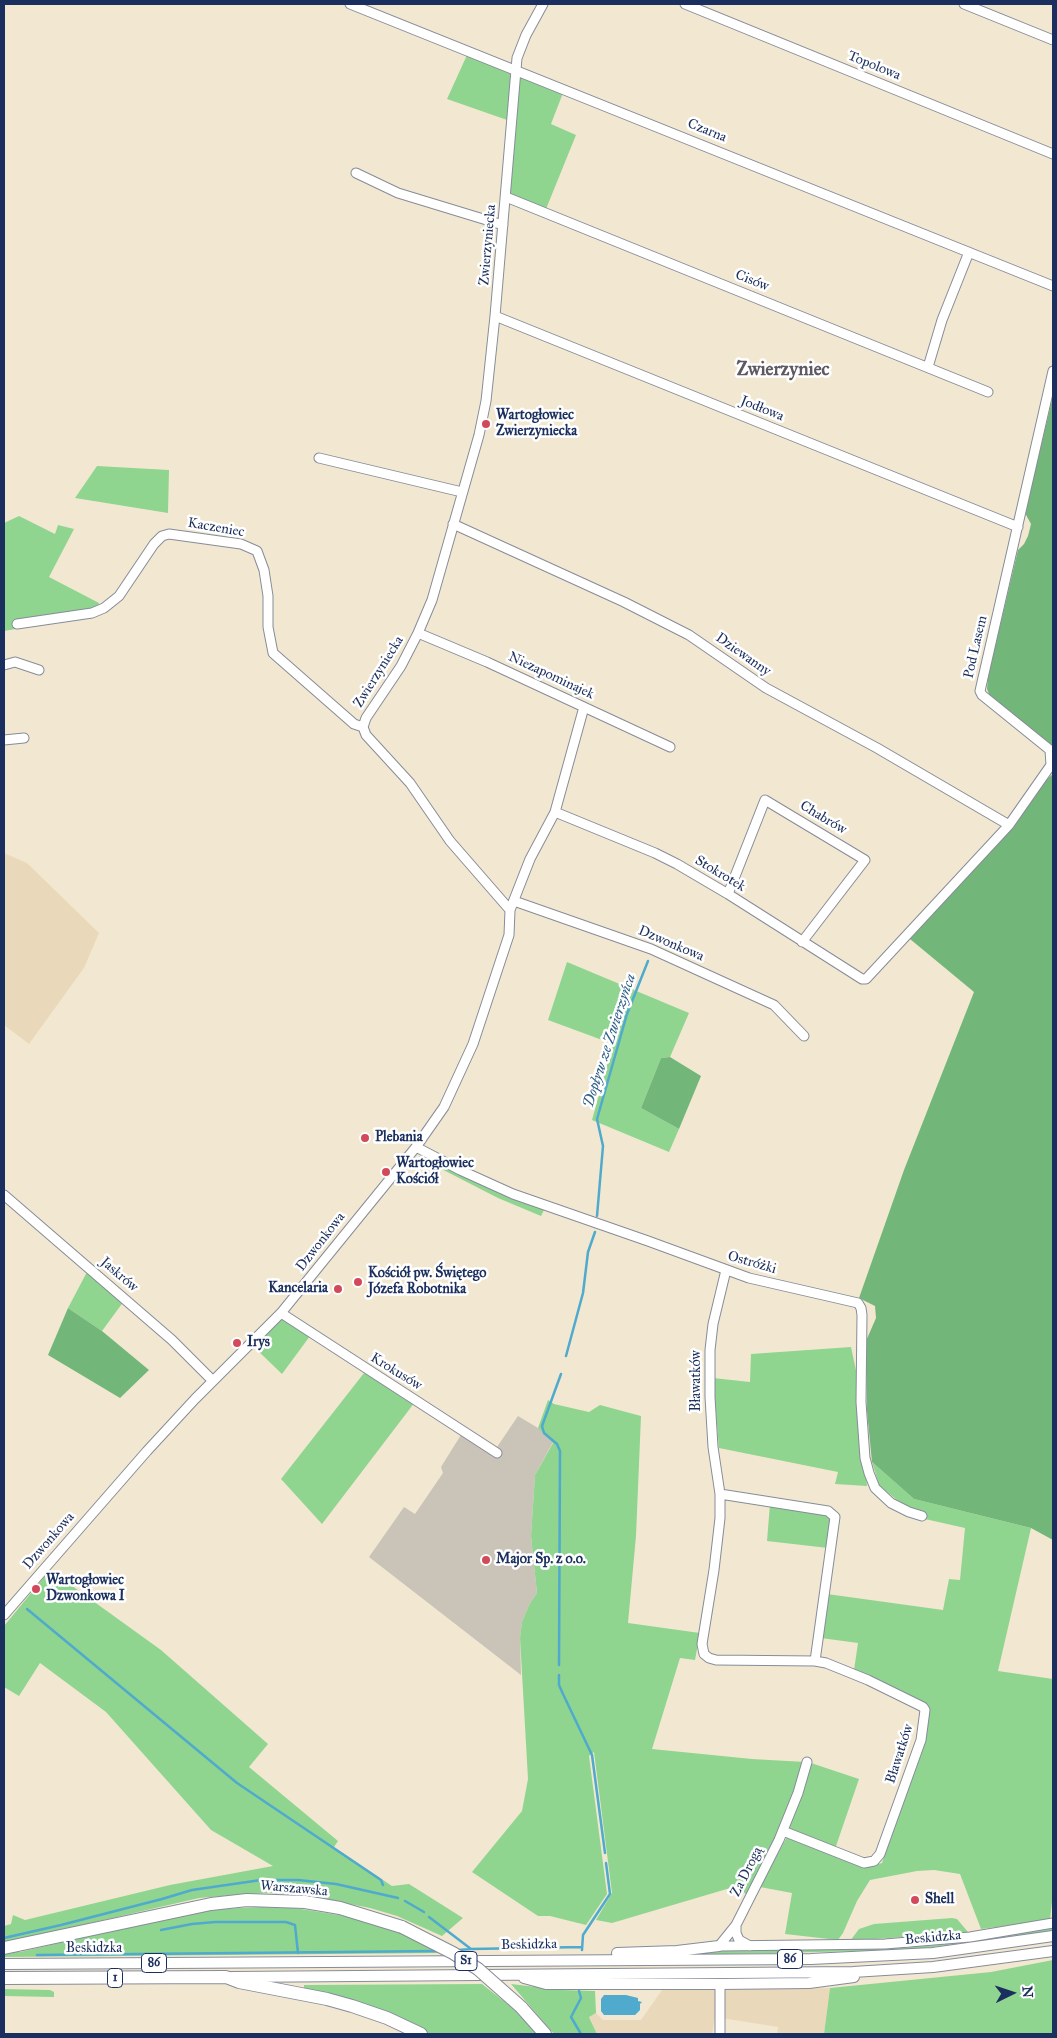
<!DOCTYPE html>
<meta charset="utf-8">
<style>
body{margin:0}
#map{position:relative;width:1057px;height:2038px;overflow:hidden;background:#f2e8d1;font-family:"IM FELL Great Primer",serif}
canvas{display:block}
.frame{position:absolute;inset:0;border:5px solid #1b2f5e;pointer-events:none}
.north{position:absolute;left:987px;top:1968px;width:50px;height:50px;-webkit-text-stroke:4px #fff;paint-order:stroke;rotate:86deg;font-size:14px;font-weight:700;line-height:20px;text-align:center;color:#1b2f5e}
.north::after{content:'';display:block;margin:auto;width:18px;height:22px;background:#1b2f5e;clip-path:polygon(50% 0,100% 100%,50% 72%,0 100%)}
</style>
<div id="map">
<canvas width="1057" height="2038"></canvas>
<div class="frame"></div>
<div class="north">N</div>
</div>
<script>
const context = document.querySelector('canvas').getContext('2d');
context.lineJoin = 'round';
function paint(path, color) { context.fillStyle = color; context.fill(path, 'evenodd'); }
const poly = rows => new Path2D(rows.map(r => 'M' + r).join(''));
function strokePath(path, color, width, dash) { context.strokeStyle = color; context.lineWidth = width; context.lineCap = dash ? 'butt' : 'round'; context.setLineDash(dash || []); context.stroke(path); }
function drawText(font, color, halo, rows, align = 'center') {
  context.font = font + ' "IM FELL Great Primer",serif'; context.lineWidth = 5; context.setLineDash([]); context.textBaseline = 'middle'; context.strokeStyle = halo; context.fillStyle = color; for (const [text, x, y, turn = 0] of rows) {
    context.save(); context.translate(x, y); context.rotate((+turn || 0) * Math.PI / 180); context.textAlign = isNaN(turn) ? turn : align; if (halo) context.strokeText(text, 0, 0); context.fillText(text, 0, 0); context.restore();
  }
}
const built = poly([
 [4,853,27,863,99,933,84,968,29,1044,4,1025],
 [830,1988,824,2034,777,2034,778,2027,715,2017,712,2034,597,2034,589,2016,596,2013,603,2020,641,2020,662,1990]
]);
const industrial = poly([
 [518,1416,538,1428,553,1442,535,1475,531,1536,537,1593,529,1605,522,1622,520,1638,521,1675,369,1557,404,1507,415,1514,443,1473,441,1467,464,1430,495,1450]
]);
const green = poly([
 [467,55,563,93,551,124,576,135,546,209,511,196,510,121,447,99],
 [97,466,169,470,168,513,75,498],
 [19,516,55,534,58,525,74,529,49,577,99,603,96,615,4,631,4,523],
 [567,962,689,1013,670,1057,661,1058,641,1108,679,1129,669,1152,592,1120,613,1044,548,1020],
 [419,1156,428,1160,430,1158,500,1193,544,1210,541,1216,498,1198,420,1158],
 [88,1270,124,1301,102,1331,68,1308],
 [283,1318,310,1336,282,1374,254,1347],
 [851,1347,857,1375,867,1486,835,1484,838,1472,719,1448,713,1378,750,1382,751,1354],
 [364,1373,415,1402,322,1524,281,1479],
 [548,1400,554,1404,589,1412,600,1405,641,1416,636,1536,628,1623,700,1633,695,1660,680,1658,652,1749,752,1759,805,1762,792,1804,749,1897,737,1886,612,1923,596,1920,612,1893,594,1752,589,1756,607,1894,586,1925,550,1916,538,1916,472,1872,522,1811,528,1779,520,1638,522,1622,529,1605,537,1593,531,1536,535,1475,553,1443,538,1428],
 [872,1462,914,1499,1031,1528,998,1671,1053,1679,1053,1893,1050,1920,981,1929,960,1874,934,1870,917,1871,870,1880,857,1901,843,1933,838,1940,785,1934,792,1893,760,1887,787,1837,868,1867,882,1863,929,1715,854,1670,858,1643,821,1638,827,1594,943,1610,949,1579,960,1580,965,1528,925,1519,915,1510,897,1500,879,1485],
 [770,1504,826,1514,830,1520,828,1548,767,1541],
 [50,1570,161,1650,268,1744,249,1767,338,1841,334,1847,392,1886,409,1884,463,1918,442,1936,397,1916,370,1908,310,1896,270,1893,245,1894,199,1898,4,1943,4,1926,11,1924,13,1915,25,1920,170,1885,273,1866,211,1830,106,1712,40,1663,19,1696,4,1687,4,1626],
 [808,1762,859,1779,835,1849,786,1829],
 [260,1907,295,1908,351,1917,405,1935,441,1953,4,1957,4,1952,20,1952,155,1921,219,1909],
 [952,1918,957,1919,968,1932,850,1941,859,1929,874,1924],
 [1053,1926,1053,1931,910,1950,680,1955,700,1950,839,1947],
 [1053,1960,1053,2034,824,2034,830,1988,991,1972],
 [482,1984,510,2006,538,2034,429,2034,398,2018,349,1999,304,1988,304,1985],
 [511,1984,562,1990,595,1991,596,2013,589,2017,597,2034,554,2034],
 [4,1989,50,1990,54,1992,54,1997,4,1996]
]);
const forest = poly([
 [1053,396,1053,747,991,699,987,689,988,677,1018,550,1024,544,1028,536,1031,524,1025,513],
 [1053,774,1053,1540,1031,1528,914,1499,872,1462,867,1411,866,1341,876,1318,875,1306,859,1298,904,1170,974,992,910,939,1011,827,1044,782],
 [670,1057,701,1076,679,1129,641,1108,661,1058],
 [68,1308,102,1331,149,1370,120,1398,48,1355]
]);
const water = poly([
 [604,1995,626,1995,638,1998,638,2001,642,2002,640,2004,640,2010,635,2015,604,2015,601,2011,601,1999]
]);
const stream = poly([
 [597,1216,603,1146,597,1119,627,1014,648,961],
 [566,1356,583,1293,588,1252,595,1232],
 [27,1609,237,1783,381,1880,383,1885],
 [559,1665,560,1451,557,1444,544,1433,542,1426,561,1374],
 [559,1675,559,1685,563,1694,592,1755,605,1853],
 [405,1901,424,1912],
 [429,1917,471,1949,582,1947],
 [161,1930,192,1924,215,1922,286,1922,295,1925,298,1953],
 [4,1938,61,1925,162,1899,192,1890,261,1880,298,1880,336,1884,398,1898],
 [459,1950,471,1949],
 [582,1950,583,1935,610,1894,606,1863],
 [37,1955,438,1951],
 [579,1991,581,1998,571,2017,581,2034]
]);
const minor = poly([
 [350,4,1053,286],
 [685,4,1053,154],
 [964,4,1053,40],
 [356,173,398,193,503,225],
 [506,197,988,392],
 [495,316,1018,527],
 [928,367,942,320,969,252],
 [319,458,462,492],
 [453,524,624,602,689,635,766,688,877,748,1009,825],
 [17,624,92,613,104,608,119,596,154,544,162,536,169,534,241,544,257,551,264,570,268,596,268,627,273,653,354,724,363,727],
 [418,633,487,662,670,747],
 [4,665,15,662,39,670],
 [4,740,24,738],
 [555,812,655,853,677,864,728,894,862,979,866,979,1009,825,1051,765,1050,750,982,695,980,691,1053,371],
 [728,894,765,800,865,860,802,942],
 [514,901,651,949,774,1005,804,1036],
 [510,910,450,841,410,783,366,735,363,727,366,718,401,666,418,633,432,600,479,435,486,401,495,316,517,58,526,35,543,4],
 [416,1147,460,1170,513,1194,648,1241,749,1278,858,1303,861,1308,862,1315,861,1402,865,1458,869,1473,875,1488,891,1503,909,1512,922,1516],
 [4,1195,172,1340,213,1381],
 [726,1270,713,1324,710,1350,710,1397,713,1447,720,1494,720,1518,714,1570,702,1644,704,1654,709,1658,716,1660,815,1661,826,1663,868,1680,923,1707,925,1710,921,1740,880,1854,874,1861,864,1863,783,1831],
 [281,1313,497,1453],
 [720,1494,828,1511,835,1517,815,1661],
 [4,1615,147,1451,195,1399,281,1313,416,1147,444,1107,473,1044,509,935,510,910,530,859,555,812,584,707],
 [736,1925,736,1933,739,1940,750,1946],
 [719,1946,885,1944,970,1937,1053,1923],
 [719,1946,736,1925,779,1840,798,1793,807,1762],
 [720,1984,720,2034]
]);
const major = poly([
 [617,1953,677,1951,719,1946],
 [4,1964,811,1959,933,1953,1053,1936],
 [232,1977,853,1972,933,1967,1053,1951],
 [524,1978,546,1984,720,1984,809,1983,854,1977]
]);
const highway = poly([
 [4,1948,211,1904,247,1900,305,1902,340,1908,402,1927],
 [4,1978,226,1977,239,1982,327,1999,352,2006,387,2018,421,2034],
 [521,2007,545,2034]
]);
const highwayBridge = poly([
 [402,1927,453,1953,478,1969,521,2007]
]);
const markers = [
 [486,424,5,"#d1495b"],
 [365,1138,5,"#d1495b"],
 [386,1172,5,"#d1495b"],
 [358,1282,5,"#d1495b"],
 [338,1289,5,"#d1495b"],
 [237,1343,5,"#d1495b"],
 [486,1560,5,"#d1495b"],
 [36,1589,5,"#d1495b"],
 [915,1900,5,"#d1495b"]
];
const shields = [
 [790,1959,25],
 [466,1961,22],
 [154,1963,25],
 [115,1978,15]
];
const shieldNames = [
 ["86",790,1959],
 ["S1",466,1961],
 ["86",154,1963],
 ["1",115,1978]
];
const streetNames = [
 ["Topolowa",874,66,22],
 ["Czarna",707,131,22],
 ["Zwierzyniecka",488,245,-85],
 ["Cisów",752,281,22],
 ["Jodłowa",762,409,22],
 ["Kaczeniec",216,528,10],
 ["Pod Lasem",976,647,-77],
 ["Dziewanny",743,655,35],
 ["Zwierzyniecka",379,672,-58],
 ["Niezapominajek",551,676,25],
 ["Chabrów",823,818,31],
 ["Stokrotek",720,874,31],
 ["Dzwonkowa",671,944,23],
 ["Dzwonkowa",321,1242,-52],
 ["Ostróżki",752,1263,16],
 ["Jaskrów",119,1275,41],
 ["Krokusów",396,1372,32],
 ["Bławatków",697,1381,-90],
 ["Dzwonkowa",49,1541,-49],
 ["Bławatków",900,1754,-72],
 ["Za Drogą",747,1872,-63],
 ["Warszawska",294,1889,5],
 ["Beskidzka",933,1938,-5],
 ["Beskidzka",529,1945,-1],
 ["Beskidzka",94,1949]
];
const poiNames = [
 ["Wartogłowiec",496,416],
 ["Zwierzyniecka",496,432],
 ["Plebania",375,1138],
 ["Wartogłowiec",396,1164],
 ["Kościół",396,1180],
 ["Kościół pw. Świętego",368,1274],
 ["Józefa Robotnika",368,1290],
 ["Kancelaria",328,1289,"right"],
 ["Irys",247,1343],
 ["Major Sp. z o.o.",496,1560],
 ["Wartogłowiec",46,1581],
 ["Dzwonkowa I",46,1597],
 ["Shell",925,1900]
];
const waterNames = [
 ["Dopływ ze Zwierzyńca",610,1041,-72]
];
const districtNames = [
 ["Zwierzyniec",783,370]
];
paint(built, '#e9d9ba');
paint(industrial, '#c9c3b8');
paint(green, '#8fd590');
paint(forest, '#73b67a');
paint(water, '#4faacd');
strokePath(stream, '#4faacd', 2.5);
strokePath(minor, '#868c98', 11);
strokePath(major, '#868c98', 12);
strokePath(highway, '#868c98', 14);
strokePath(minor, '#fff', 9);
strokePath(major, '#fff', 10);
strokePath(highway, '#fff', 12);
strokePath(highwayBridge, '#868c98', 14, []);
strokePath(highwayBridge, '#fff', 12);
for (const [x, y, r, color] of markers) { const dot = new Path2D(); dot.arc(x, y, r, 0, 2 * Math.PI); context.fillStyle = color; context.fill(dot); strokePath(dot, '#fff', 2); }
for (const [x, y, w] of shields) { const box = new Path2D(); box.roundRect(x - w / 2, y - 9.5, w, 19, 4); context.fillStyle = '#fff'; context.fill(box); strokePath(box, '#1b2f5e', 1); }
drawText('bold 12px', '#1b2f5e', null, shieldNames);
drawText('14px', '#1b2f5e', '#fff', streetNames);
drawText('bold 14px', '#1b2f5e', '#fff', poiNames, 'left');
drawText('italic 15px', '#30608a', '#fff', waterNames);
drawText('bold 19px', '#5e5862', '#fff', districtNames);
</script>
